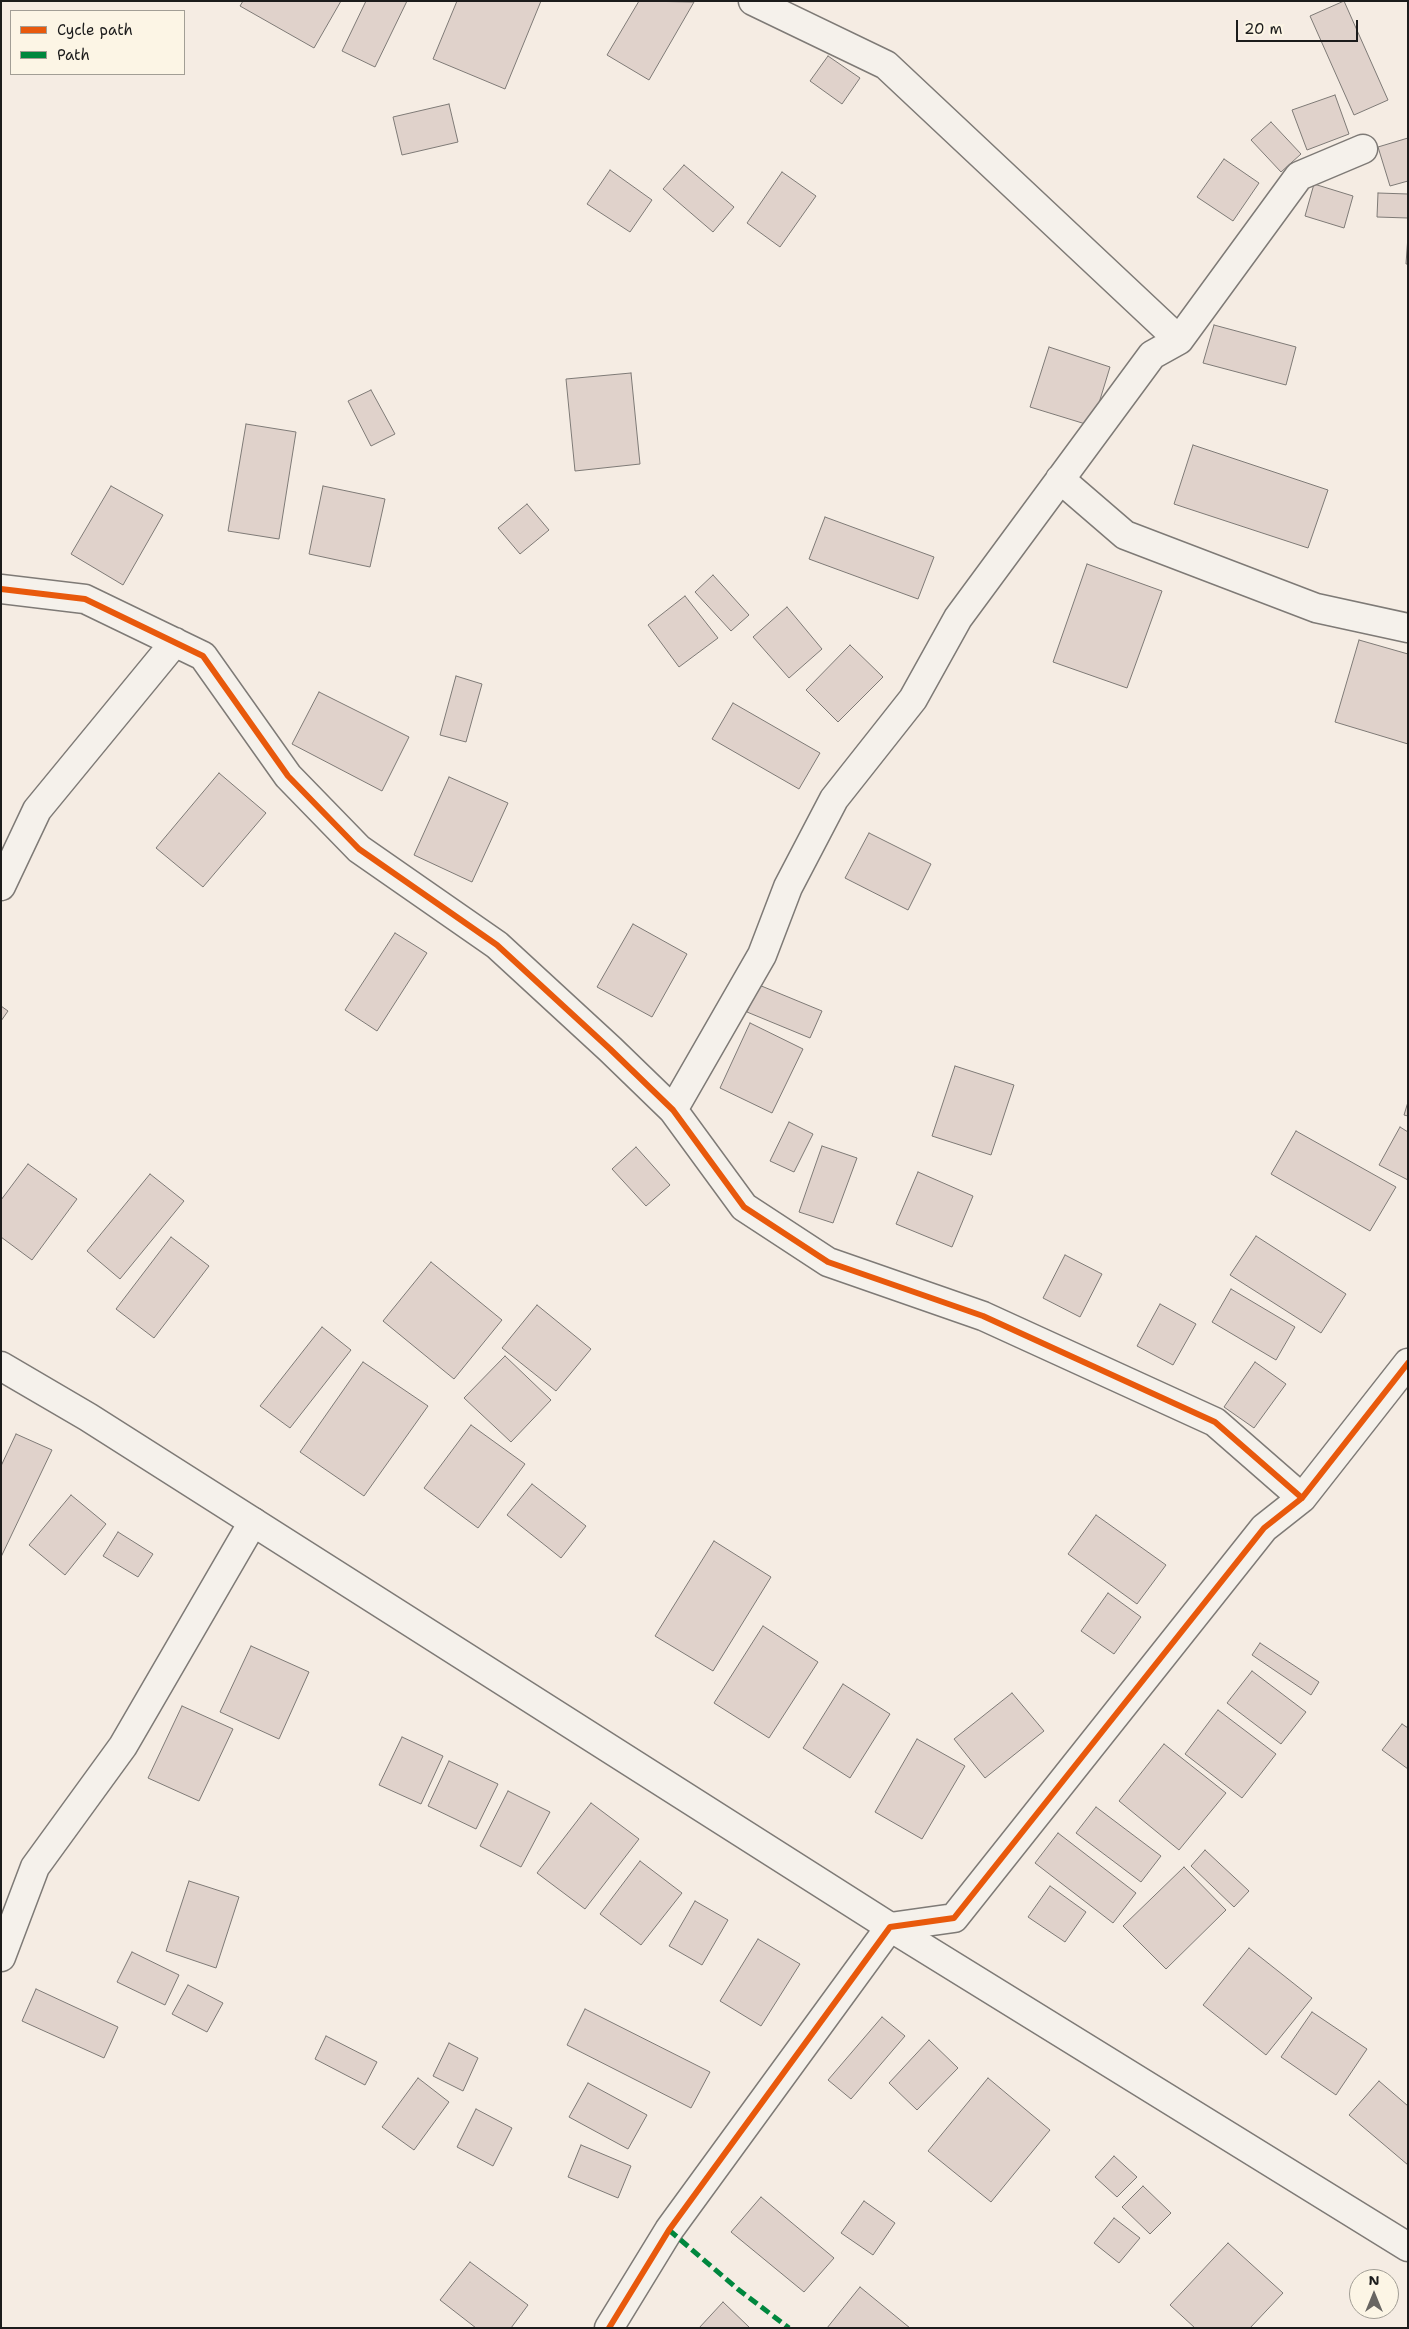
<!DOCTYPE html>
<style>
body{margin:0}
#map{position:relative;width:1409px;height:2329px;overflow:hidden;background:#f5ece3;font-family:"Shantell Sans",sans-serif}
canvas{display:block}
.frame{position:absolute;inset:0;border:2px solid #1c1c1c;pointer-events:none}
.legend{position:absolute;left:10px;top:10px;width:175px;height:65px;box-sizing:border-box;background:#fcf5e5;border:1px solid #a29e95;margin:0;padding:6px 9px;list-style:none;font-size:15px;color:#1c1c1c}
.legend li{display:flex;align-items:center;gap:10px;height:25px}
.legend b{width:25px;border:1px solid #a29e95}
.north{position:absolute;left:1349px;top:2269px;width:50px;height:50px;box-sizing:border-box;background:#fcf5e5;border:1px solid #a29e95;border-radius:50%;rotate:0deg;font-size:14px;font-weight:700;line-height:20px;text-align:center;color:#1c1c1c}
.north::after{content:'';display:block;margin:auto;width:18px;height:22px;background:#686562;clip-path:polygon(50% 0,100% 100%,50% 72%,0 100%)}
.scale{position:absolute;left:1236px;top:20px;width:122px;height:22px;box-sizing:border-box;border:2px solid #1c1c1c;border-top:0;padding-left:6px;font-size:15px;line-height:18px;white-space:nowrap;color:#1c1c1c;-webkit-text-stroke:4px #fcf5e5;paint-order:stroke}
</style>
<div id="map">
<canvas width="1409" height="2329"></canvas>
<div class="frame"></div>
<ul class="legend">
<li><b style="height:6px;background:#e8590c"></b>Cycle path</li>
<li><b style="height:6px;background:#00873e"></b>Path</li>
</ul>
<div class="north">N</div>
<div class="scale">20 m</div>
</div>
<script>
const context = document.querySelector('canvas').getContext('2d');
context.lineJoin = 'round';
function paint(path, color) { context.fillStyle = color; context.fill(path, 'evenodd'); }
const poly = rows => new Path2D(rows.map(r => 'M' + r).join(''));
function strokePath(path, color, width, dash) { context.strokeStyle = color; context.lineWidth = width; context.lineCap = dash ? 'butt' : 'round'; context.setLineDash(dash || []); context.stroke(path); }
const building = poly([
 [243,1,341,1,314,48,240,6,243,1],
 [366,1,407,1,375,67,342,51,366,1],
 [457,1,541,1,505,89,433,59,457,1],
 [639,1,694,2,649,80,607,55,639,1],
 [1344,1,1388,100,1354,115,1310,16,1344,1],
 [828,56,860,78,842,104,810,81,828,56],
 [1335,95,1349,134,1307,150,1292,110,1335,95],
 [449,104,458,142,402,155,393,117,449,104],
 [1271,122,1301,154,1281,172,1251,140,1271,122],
 [1408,138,1408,181,1390,186,1378,147,1408,138],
 [1224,159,1259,183,1233,221,1197,197,1224,159],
 [684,165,734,207,713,232,663,189,684,165],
 [610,170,652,200,630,232,587,204,610,170],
 [782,172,816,196,780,247,747,223,782,172],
 [1314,184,1353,196,1344,228,1305,216,1314,184],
 [1378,193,1408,194,1408,218,1377,217,1378,193],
 [1408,236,1408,264,1406,264,1408,236],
 [1214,325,1296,347,1286,385,1203,363,1214,325],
 [1049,347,1110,367,1092,426,1030,407,1049,347],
 [631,373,640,464,575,471,566,379,631,373],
 [371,390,395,434,371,446,348,401,371,390],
 [246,424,296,432,279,539,228,531,246,424],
 [1193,445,1328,490,1308,548,1174,504,1193,445],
 [111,486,163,515,123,585,71,554,111,486],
 [323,486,385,499,370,567,309,554,323,486],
 [527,504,549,530,520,554,498,528,527,504],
 [825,517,934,557,918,599,809,559,825,517],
 [1087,564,1162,591,1127,688,1053,662,1087,564],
 [713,575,749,615,731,631,695,592,713,575],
 [685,596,718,638,679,667,648,625,685,596],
 [787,607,822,649,789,678,753,637,787,607],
 [1359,640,1408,654,1408,744,1335,722,1359,640],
 [850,645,883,677,838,722,806,690,850,645],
 [456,676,482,684,466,742,440,735,456,676],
 [319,692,409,737,382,791,292,744,319,692],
 [733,703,820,753,799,789,712,739,733,703],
 [219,773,266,813,203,887,156,848,219,773],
 [449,777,508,803,472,882,414,855,449,777],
 [869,833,931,864,908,910,845,878,869,833],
 [633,924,687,954,652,1017,597,987,633,924],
 [395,933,427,953,377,1031,345,1010,395,933],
 [759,985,822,1011,810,1038,747,1012,759,985],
 [1,1006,8,1011,1,1021,1,1006],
 [750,1023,803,1049,772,1113,720,1088,750,1023],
 [955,1066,1014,1085,991,1155,932,1136,955,1066],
 [1408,1102,1408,1116,1404,1115,1408,1102],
 [789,1122,813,1134,794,1172,770,1161,789,1122],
 [1400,1127,1408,1132,1408,1180,1379,1165,1400,1127],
 [1296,1131,1396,1187,1370,1231,1271,1174,1296,1131],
 [822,1146,857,1158,833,1223,799,1212,822,1146],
 [636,1147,670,1185,646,1206,612,1169,636,1147],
 [28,1164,77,1199,32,1260,1,1237,1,1200,28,1164],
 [918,1172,973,1196,952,1247,896,1224,918,1172],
 [150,1174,184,1201,120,1279,87,1251,150,1174],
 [1256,1236,1346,1294,1321,1333,1230,1275,1256,1236],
 [171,1237,209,1266,154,1338,116,1309,171,1237],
 [1065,1255,1102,1274,1080,1317,1043,1298,1065,1255],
 [431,1262,502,1320,454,1379,383,1321,431,1262],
 [1231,1289,1295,1327,1276,1360,1212,1322,1231,1289],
 [1160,1304,1196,1324,1173,1365,1137,1346,1160,1304],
 [537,1305,591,1349,556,1391,502,1348,537,1305],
 [322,1327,351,1350,290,1428,260,1406,322,1327],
 [505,1356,551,1400,511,1442,464,1398,505,1356],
 [363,1362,428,1406,364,1496,300,1452,363,1362],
 [1255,1362,1286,1384,1254,1428,1224,1407,1255,1362],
 [471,1425,525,1464,478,1528,424,1488,471,1425],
 [16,1434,52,1450,1,1557,1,1466,16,1434],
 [532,1484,586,1526,561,1558,507,1515,532,1484],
 [71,1495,106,1524,65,1575,29,1545,71,1495],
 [1096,1515,1166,1565,1137,1604,1068,1554,1096,1515],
 [118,1532,153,1554,138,1577,103,1556,118,1532],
 [714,1541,771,1577,713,1671,655,1636,714,1541],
 [1108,1593,1141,1617,1114,1654,1081,1631,1108,1593],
 [763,1626,818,1662,769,1738,714,1703,763,1626],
 [1260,1643,1319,1682,1311,1695,1252,1655,1260,1643],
 [251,1646,309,1672,279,1739,220,1712,251,1646],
 [1252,1671,1306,1712,1281,1744,1227,1703,1252,1671],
 [843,1684,890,1714,850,1778,803,1748,843,1684],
 [1012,1693,1044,1731,985,1778,954,1739,1012,1693],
 [182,1706,233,1729,199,1801,148,1778,182,1706],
 [1218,1710,1276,1754,1242,1798,1185,1754,1218,1710],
 [1402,1724,1408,1728,1408,1769,1382,1750,1402,1724],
 [402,1737,443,1756,421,1804,379,1785,402,1737],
 [917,1739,965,1766,922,1839,875,1812,917,1739],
 [1164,1744,1226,1793,1179,1850,1119,1801,1164,1744],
 [449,1761,498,1784,476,1829,428,1806,449,1761],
 [508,1791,550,1812,521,1867,480,1846,508,1791],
 [591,1803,639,1839,585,1909,537,1873,591,1803],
 [1096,1807,1161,1856,1141,1882,1076,1833,1096,1807],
 [1058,1833,1136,1893,1113,1923,1035,1863,1058,1833],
 [1205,1850,1249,1891,1234,1907,1191,1866,1205,1850],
 [640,1861,682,1893,641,1945,600,1914,640,1861],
 [1184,1867,1226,1910,1166,1969,1123,1926,1184,1867],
 [189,1881,239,1897,216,1968,166,1951,189,1881],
 [1050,1886,1086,1912,1065,1942,1028,1917,1050,1886],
 [695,1901,728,1920,702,1965,669,1946,695,1901],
 [758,1939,800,1964,761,2026,720,2001,758,1939],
 [1249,1948,1312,1998,1266,2055,1203,2005,1249,1948],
 [132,1952,179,1975,165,2005,117,1982,132,1952],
 [188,1985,223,2003,207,2032,172,2014,188,1985],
 [36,1989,118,2027,104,2058,22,2021,36,1989],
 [585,2009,710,2072,691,2108,567,2045,585,2009],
 [1312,2012,1367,2049,1336,2095,1281,2057,1312,2012],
 [882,2017,905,2036,851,2099,828,2080,882,2017],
 [326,2036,377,2062,365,2085,315,2059,326,2036],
 [929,2040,958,2068,917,2110,889,2083,929,2040],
 [449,2043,478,2058,463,2091,433,2076,449,2043],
 [418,2078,449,2102,414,2150,382,2127,418,2078],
 [988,2078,1050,2130,991,2202,928,2151,988,2078],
 [1379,2081,1408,2106,1408,2165,1349,2115,1379,2081],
 [588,2083,647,2115,628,2149,569,2117,588,2083],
 [476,2109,512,2128,493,2166,457,2147,476,2109],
 [581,2145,631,2166,618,2198,568,2177,581,2145],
 [1114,2156,1137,2177,1117,2197,1095,2177,1114,2156],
 [1143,2186,1171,2213,1150,2234,1122,2207,1143,2186],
 [761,2197,834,2258,804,2292,731,2232,761,2197],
 [864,2201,895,2223,873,2255,841,2233,864,2201],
 [1114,2218,1140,2238,1119,2263,1094,2243,1114,2218],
 [1228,2243,1283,2293,1250,2328,1195,2328,1170,2305,1228,2243],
 [470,2262,528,2305,511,2328,476,2328,440,2300,470,2262],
 [860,2287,910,2328,827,2328,860,2287],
 [723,2302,750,2328,699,2328,723,2302]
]);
const minor = poly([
 [753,1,886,65,1179,340,1299,176,1363,149],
 [1060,479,1125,535,1316,608,1408,628],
 [1,589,85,599,203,656,288,776,359,849,497,945,610,1049,673,1110,744,1207,828,1262,983,1316,1215,1422,1302,1498],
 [1,886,37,810,175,642],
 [673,1110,762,955,788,887,834,799,913,699,958,618,1152,355,1179,340],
 [1,1957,35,1867,123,1746,253,1522],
 [609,2328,669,2230,890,1927,954,1918,1264,1528,1302,1498,1408,1363]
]);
const secondary = poly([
 [1,1366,88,1417,890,1927,1408,2247]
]);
const quiet = poly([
 [669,2230,739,2290,789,2328]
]);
const cycleway = poly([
 [1,589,85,599,203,656,288,776,359,849,497,945,610,1049,673,1110,744,1207,828,1262,983,1316,1215,1422,1302,1498],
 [609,2328,669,2230,890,1927,954,1918,1264,1528,1302,1498,1408,1363]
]);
paint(building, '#e0d2cb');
strokePath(building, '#7e7a76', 1);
strokePath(minor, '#7e7a76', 31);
strokePath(secondary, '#7e7a76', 31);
strokePath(minor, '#f5f1eb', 28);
strokePath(secondary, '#f5f1eb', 28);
strokePath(quiet, '#00873e', 5, [10, 5]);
strokePath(cycleway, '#e8590c', 6);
</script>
